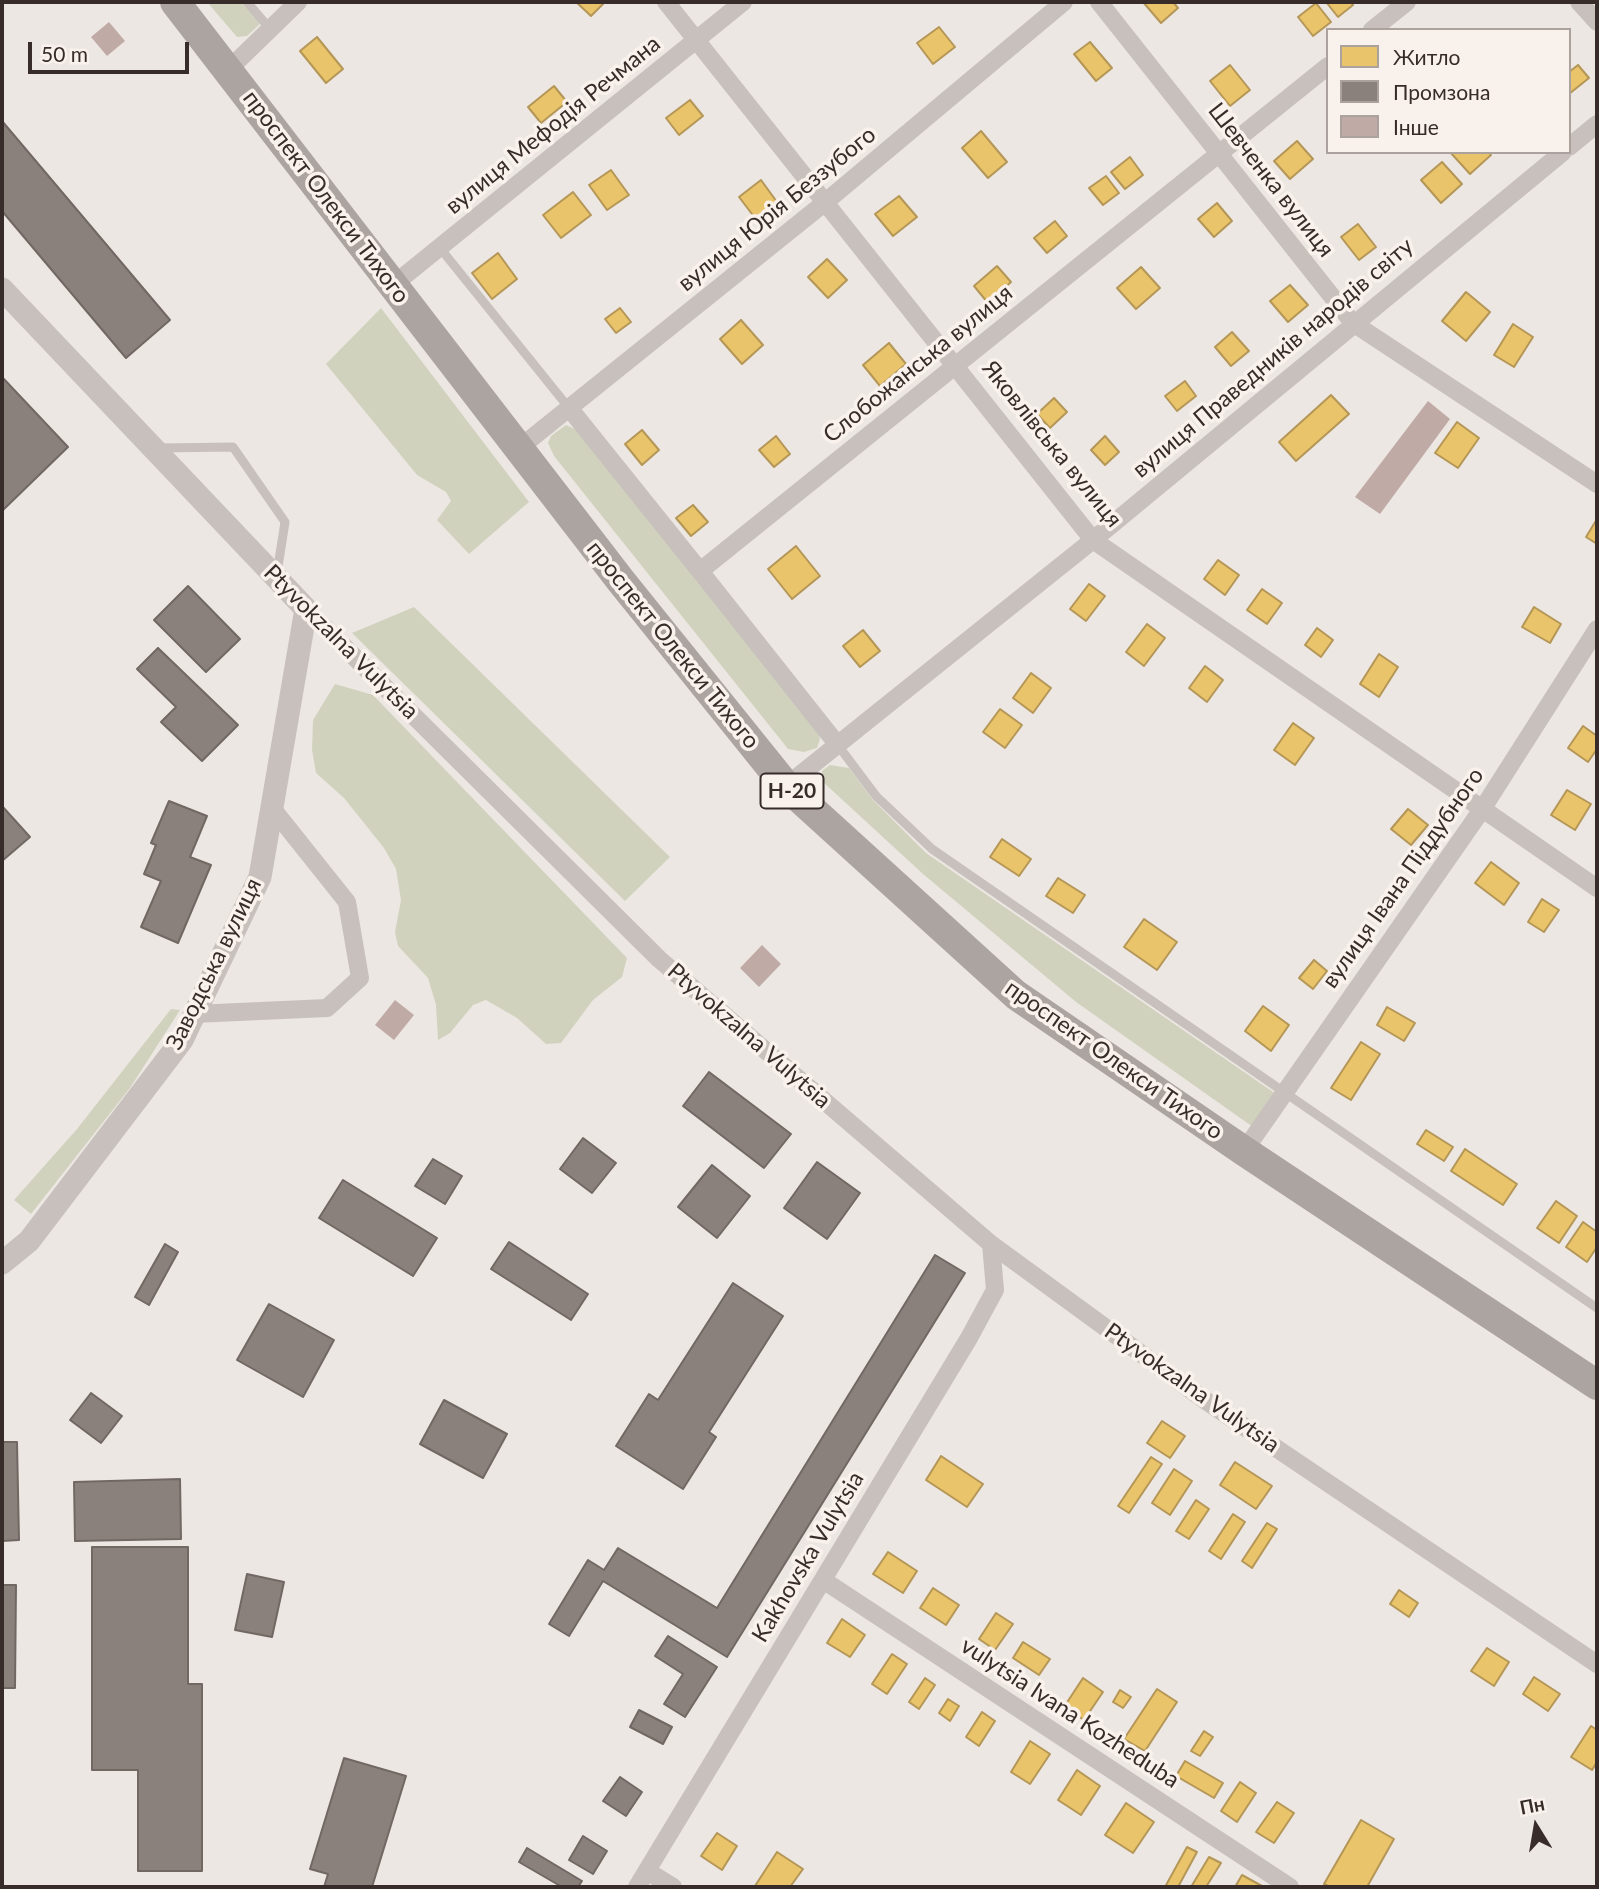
<!DOCTYPE html>
<meta charset="utf-8">
<style>
body{margin:0}
#map{position:relative;width:1599px;height:1889px;overflow:hidden;background:#ede7e3;font-family:Lato,sans-serif}
canvas{display:block}
.frame{position:absolute;inset:0;border:4px solid #372c2a;pointer-events:none}
.legend{position:absolute;left:1326px;top:28px;width:245px;height:126px;box-sizing:border-box;background:#f9f1ec;border:2px solid #aba29e;margin:0;padding:9px 12px;list-style:none;font-size:21px;color:#372c2a}
.legend li{display:flex;align-items:center;gap:14px;height:35px}
.legend b{width:35px;border:2px solid #aba29e}
.north{position:absolute;left:1501px;top:1791px;width:70px;height:70px;-webkit-text-stroke:5px #f9f1ec;paint-order:stroke;rotate:349deg;font-size:19px;font-weight:700;line-height:28px;text-align:center;color:#372c2a}
.north::after{content:'';display:block;margin:auto;width:24px;height:32px;background:#372c2a;clip-path:polygon(50% 0,100% 100%,50% 72%,0 100%)}
.scale{position:absolute;left:28px;top:42px;width:161px;height:32px;box-sizing:border-box;border:4px solid #372c2a;border-top:0;padding-left:9px;font-size:21px;line-height:24px;white-space:nowrap;color:#372c2a;-webkit-text-stroke:5px #f9f1ec;paint-order:stroke}
</style>
<div id="map">
<canvas width="1599" height="1889"></canvas>
<div class="frame"></div>
<ul class="legend">
<li><b style="height:19px;background:#e9c46a"></b>Житло</li>
<li><b style="height:19px;background:#8a817c"></b>Промзона</li>
<li><b style="height:19px;background:#c0aaa6"></b>Інше</li>
</ul>
<div class="north">Пн</div>
<div class="scale">50 m</div>
</div>
<script>
const context = document.querySelector('canvas').getContext('2d');
context.lineJoin = 'round';
function paint(path, color) { context.fillStyle = color; context.fill(path, 'evenodd'); }
const poly = rows => new Path2D(rows.map(r => 'M' + r).join(''));
function strokePath(path, color, width, dash) { context.strokeStyle = color; context.lineWidth = width; context.lineCap = dash ? 'butt' : 'round'; context.setLineDash(dash || []); context.stroke(path); }
function drawText(font, color, halo, rows, align = 'center') {
  context.font = font + ' Lato,sans-serif'; context.lineWidth = 7; context.setLineDash([]); context.textBaseline = 'middle'; context.strokeStyle = halo; context.fillStyle = color; for (const [text, x, y, turn = 0] of rows) {
    context.save(); context.translate(x, y); context.rotate((+turn || 0) * Math.PI / 180); context.textAlign = isNaN(turn) ? turn : align; if (halo) context.strokeText(text, 0, 0); context.fillText(text, 0, 0); context.restore();
  }
}
const green = poly([
 [207,2,241,2,260,24,247,36,237,37],
 [381,308,529,502,469,554,437,520,451,501,446,492,417,475,326,364],
 [566,425,577,430,818,729,820,739,817,748,804,752,788,749,554,456,548,443,551,436],
 [414,607,670,857,625,901,352,633],
 [335,684,373,695,627,958,622,977,593,1000,561,1043,546,1044,517,1018,486,1000,473,1005,450,1033,438,1040,436,1005,428,978,398,946,395,932,401,900,396,869,384,848,344,798,316,773,312,750,313,720],
 [830,765,849,768,873,800,926,853,1276,1094,1253,1127,1076,1002,923,874,823,782,822,771],
 [171,1009,180,1010,130,1088,31,1214,14,1200,77,1129]
]);
const homes = poly([
 [576,2,605,2,591,16,576,2],
 [1143,2,1173,2,1178,8,1161,23,1143,2],
 [1326,2,1351,2,1353,5,1338,17,1326,2],
 [1316,3,1331,22,1313,36,1298,17,1316,3],
 [939,27,955,47,933,64,917,43,939,27],
 [317,37,343,69,326,83,300,51,317,37],
 [1090,42,1112,68,1096,81,1074,54,1090,42],
 [1230,65,1250,90,1230,106,1210,81,1230,65],
 [1578,65,1589,78,1569,94,1569,72,1578,65],
 [554,86,567,102,541,123,528,107,554,86],
 [690,100,703,116,679,135,666,118,690,100],
 [981,131,1007,162,988,178,962,148,981,131],
 [1297,141,1313,159,1290,179,1274,161,1297,141],
 [1450,152,1489,152,1491,155,1470,174,1450,152],
 [1130,157,1143,175,1125,189,1111,172,1130,157],
 [1442,162,1462,184,1441,203,1421,180,1442,162],
 [611,170,629,195,607,210,589,185,611,170],
 [1106,176,1119,193,1103,205,1089,188,1106,176],
 [761,180,777,202,755,218,739,197,761,180],
 [573,192,591,215,561,238,543,215,573,192],
 [899,196,917,217,893,236,875,214,899,196],
 [1217,203,1232,221,1214,237,1198,219,1217,203],
 [1055,221,1067,236,1047,253,1034,238,1055,221],
 [1358,224,1376,247,1359,260,1341,237,1358,224],
 [498,253,517,279,492,299,472,273,498,253],
 [827,259,847,280,828,298,808,277,827,259],
 [997,266,1011,282,988,303,974,286,997,266],
 [1141,267,1160,288,1136,309,1117,288,1141,267],
 [1290,285,1308,305,1288,322,1270,301,1290,285],
 [1466,292,1490,312,1466,341,1442,321,1466,292],
 [620,308,631,322,616,333,605,319,620,308],
 [741,320,763,345,742,364,720,339,741,320],
 [1513,324,1533,337,1514,367,1494,355,1513,324],
 [1232,332,1249,351,1231,366,1215,347,1232,332],
 [889,343,906,364,880,386,863,365,889,343],
 [1185,381,1196,396,1177,411,1165,396,1185,381],
 [1331,395,1349,414,1296,461,1279,442,1331,395],
 [1054,398,1067,412,1050,428,1037,414,1054,398],
 [1457,422,1479,438,1458,468,1435,453,1457,422],
 [642,430,659,450,642,465,625,444,642,430],
 [776,436,790,454,774,467,759,450,776,436],
 [1105,436,1119,452,1105,465,1091,450,1105,436],
 [693,505,708,522,691,536,676,518,693,505],
 [1597,519,1597,544,1586,537,1597,519],
 [796,546,820,576,792,599,768,569,796,546],
 [1218,560,1239,575,1225,595,1204,579,1218,560],
 [1089,584,1105,596,1086,621,1070,609,1089,584],
 [1262,589,1282,603,1267,624,1247,610,1262,589],
 [1534,607,1561,624,1550,643,1522,627,1534,607],
 [1147,624,1165,638,1144,666,1126,652,1147,624],
 [1317,628,1333,640,1321,657,1305,645,1317,628],
 [863,630,880,651,860,667,843,646,863,630],
 [1379,654,1398,667,1379,697,1360,684,1379,654],
 [1205,666,1223,680,1207,702,1189,688,1205,666],
 [1031,673,1051,688,1033,713,1013,698,1031,673],
 [1000,709,1022,725,1005,748,983,732,1000,709],
 [1293,723,1314,738,1295,765,1274,750,1293,723],
 [1583,726,1597,736,1597,749,1588,762,1568,748,1583,726],
 [1567,790,1591,804,1575,830,1551,815,1567,790],
 [1408,809,1428,825,1411,845,1391,829,1408,809],
 [1002,839,1031,859,1019,876,990,857,1002,839],
 [1491,862,1519,883,1504,905,1475,883,1491,862],
 [1058,878,1085,895,1073,913,1046,896,1058,878],
 [1542,899,1559,910,1544,932,1528,922,1542,899],
 [1144,919,1177,942,1157,970,1124,947,1144,919],
 [1314,960,1327,971,1313,989,1299,978,1314,960],
 [1263,1006,1289,1025,1271,1051,1245,1031,1263,1006],
 [1387,1007,1415,1023,1404,1041,1377,1025,1387,1007],
 [1361,1042,1380,1054,1351,1100,1331,1088,1361,1042],
 [1426,1130,1453,1147,1444,1161,1417,1144,1426,1130],
 [1465,1149,1517,1184,1503,1205,1451,1171,1465,1149],
 [1556,1201,1577,1216,1559,1243,1537,1228,1556,1201],
 [1583,1222,1597,1232,1597,1247,1587,1262,1566,1247,1583,1222],
 [1162,1421,1185,1436,1170,1458,1147,1443,1162,1421],
 [941,1456,983,1484,967,1507,926,1480,941,1456],
 [1151,1457,1162,1464,1129,1513,1118,1506,1151,1457],
 [1235,1462,1272,1486,1256,1509,1220,1485,1235,1462],
 [1174,1469,1192,1481,1170,1515,1152,1503,1174,1469],
 [1196,1500,1209,1509,1189,1539,1176,1531,1196,1500],
 [1233,1514,1245,1522,1221,1559,1209,1551,1233,1514],
 [1267,1523,1277,1529,1252,1568,1242,1561,1267,1523],
 [888,1552,917,1571,903,1593,873,1574,888,1552],
 [933,1588,959,1605,946,1625,920,1608,933,1588],
 [1399,1590,1418,1603,1409,1617,1390,1604,1399,1590],
 [996,1613,1013,1624,995,1650,979,1639,996,1613],
 [842,1619,865,1635,850,1657,827,1643,842,1619],
 [1023,1642,1050,1659,1039,1675,1013,1658,1023,1642],
 [1487,1648,1509,1662,1494,1686,1471,1671,1487,1648],
 [892,1654,907,1664,887,1694,872,1684,892,1654],
 [1534,1677,1560,1694,1548,1711,1523,1694,1534,1677],
 [925,1678,935,1685,919,1709,909,1702,925,1678],
 [1083,1678,1103,1692,1084,1720,1064,1707,1083,1678],
 [1157,1689,1177,1702,1145,1751,1124,1739,1157,1689],
 [1120,1690,1131,1697,1123,1708,1113,1702,1120,1690],
 [948,1699,959,1706,950,1721,939,1713,948,1699],
 [982,1712,995,1721,979,1746,966,1737,982,1712],
 [1591,1726,1597,1730,1597,1762,1592,1770,1571,1757,1591,1726],
 [1204,1731,1213,1737,1200,1756,1191,1751,1204,1731],
 [1030,1741,1050,1754,1030,1784,1011,1772,1030,1741],
 [1185,1761,1223,1783,1214,1798,1176,1776,1185,1761],
 [1077,1770,1100,1786,1081,1815,1058,1800,1077,1770],
 [1240,1782,1256,1793,1237,1822,1221,1811,1240,1782],
 [1277,1802,1294,1813,1274,1843,1256,1832,1277,1802],
 [1126,1803,1154,1822,1133,1853,1105,1835,1126,1803],
 [1361,1820,1394,1839,1367,1887,1330,1887,1324,1884,1361,1820],
 [717,1833,737,1846,722,1870,701,1856,717,1833],
 [1187,1847,1197,1852,1178,1887,1165,1887,1187,1847],
 [777,1852,803,1869,790,1887,757,1887,755,1886,777,1852],
 [1209,1857,1221,1863,1206,1887,1191,1887,1209,1857],
 [1242,1875,1262,1886,1261,1887,1235,1887,1242,1875]
]);
const industry = poly([
 [2,121,170,320,126,358,2,211,2,121],
 [2,377,68,447,2,511,2,377],
 [188,586,240,639,206,672,154,620,188,586],
 [158,648,238,725,202,761,161,722,176,707,137,669,158,648],
 [169,801,207,816,190,857,211,865,178,943,141,927,161,881,144,874,156,845,151,843,169,801],
 [2,806,30,837,2,861,2,806],
 [709,1072,791,1134,764,1168,683,1106,709,1072],
 [583,1138,616,1163,592,1193,560,1169,583,1138],
 [433,1159,462,1176,445,1204,415,1186,433,1159],
 [817,1162,860,1193,827,1239,784,1208,817,1162],
 [712,1165,750,1196,717,1238,678,1207,712,1165],
 [343,1180,437,1238,413,1276,319,1218,343,1180],
 [509,1242,588,1294,571,1320,491,1269,509,1242],
 [165,1244,178,1252,149,1305,135,1297,165,1244],
 [935,1255,965,1273,727,1657,603,1581,569,1636,549,1624,588,1560,604,1570,618,1548,717,1608,935,1255],
 [733,1283,783,1316,709,1432,716,1437,683,1489,616,1446,649,1394,658,1400,733,1283],
 [269,1304,334,1340,303,1397,237,1360,269,1304],
 [91,1393,122,1416,101,1443,70,1420,91,1393],
 [444,1400,507,1434,483,1478,420,1444,444,1400],
 [2,1442,17,1442,19,1540,2,1541,2,1442],
 [180,1479,181,1539,75,1541,74,1482,180,1479],
 [92,1547,188,1547,188,1684,202,1684,202,1871,138,1871,138,1770,92,1770,92,1547],
 [247,1574,284,1582,272,1637,235,1630,247,1574],
 [2,1585,16,1585,15,1688,2,1688,2,1585],
 [668,1636,717,1667,685,1717,664,1704,683,1674,655,1656,668,1636],
 [639,1710,672,1727,663,1744,630,1727,639,1710],
 [344,1758,406,1776,372,1887,324,1887,328,1874,310,1869,344,1758],
 [620,1777,642,1792,626,1816,603,1801,620,1777],
 [583,1836,607,1851,593,1874,569,1860,583,1836],
 [527,1848,582,1881,578,1887,562,1887,519,1862,527,1848]
]);
const building = poly([
 [109,22,125,41,107,56,91,37],
 [1428,401,1450,419,1380,514,1355,497],
 [762,945,781,964,759,987,740,968],
 [395,1000,414,1015,394,1040,375,1025]
]);
const service = poly([
 [247,2,270,29],
 [440,248,569,408],
 [159,448,233,447,285,522,277,573],
 [837,744,876,796,932,849,1597,1308]
]);
const minor = poly([
 [666,2,1093,540,1597,888],
 [1099,2,1353,323,1597,484],
 [1579,2,1597,22],
 [1372,30,1407,2],
 [228,70,298,2],
 [1569,147,1597,124],
 [393,285,743,2],
 [570,409,700,571,1328,66],
 [518,449,823,204,1064,2],
 [700,571,837,744],
 [306,609,659,959,991,1244,1206,1401,1597,1664],
 [786,786,1093,540,1563,152],
 [194,1014,327,1008,360,978,347,902,272,808],
 [1244,1151,1483,808,1597,629],
 [823,1580,1290,1887],
 [647,1871,673,1887],
 [637,1887,969,1338,995,1290,991,1244]
]);
const tertiary = poly([
 [2,289,306,609,260,877,182,1040,29,1241,2,1263]
]);
const primary = poly([
 [175,2,621,581,786,786,1016,995,1244,1151,1597,1385]
]);
const shields = [
 [792,791,63]
];
const shieldNames = [
 ["Н-20",792,791]
];
const streetNames = [
 ["вулиця Мефодія Речмана",553,125,-39],
 ["Шевченка вулиця",1271,180,52],
 ["проспект Олекси Тихого",326,197,53],
 ["вулиця Юрія Беззубого",777,209,-39],
 ["вулиця Праведників народів світу",1273,358,-40],
 ["Слобожанська вулиця",918,364,-39],
 ["Яковлівська вулиця",1052,444,51],
 ["Ptyvokzalna Vulytsia",341,642,45],
 ["проспект Олекси Тихого",673,645,51],
 ["вулиця Івана Піддубного",1403,878,-55],
 ["Заводська вулиця",214,964,-64],
 ["Ptyvokzalna Vulytsia",749,1036,41],
 ["проспект Олекси Тихого",1114,1060,35],
 ["Ptyvokzalna Vulytsia",1192,1388,35],
 ["Kakhovska Vulytsia",808,1557,-59],
 ["vulytsia Ivana Kozheduba",1070,1713,33]
];
paint(green, '#d1d2be');
paint(homes, '#e9c46a');
strokePath(homes, '#b49657', 2);
paint(industry, '#8a817c');
strokePath(industry, '#716863', 2);
paint(building, '#c0aaa6');
strokePath(service, '#c7c0bc', 9);
strokePath(minor, '#c7c0bc', 18);
strokePath(tertiary, '#c7c0bc', 23);
strokePath(primary, '#aca4a1', 30);
for (const [x, y, w] of shields) { const box = new Path2D(); box.roundRect(x - w / 2, y - 17.5, w, 35, 5); context.fillStyle = '#f9f1ec'; context.fill(box); strokePath(box, '#372c2a', 2); }
drawText('bold 21px', '#372c2a', null, shieldNames);
drawText('23px', '#372c2a', '#f9f1ec', streetNames);
</script>
